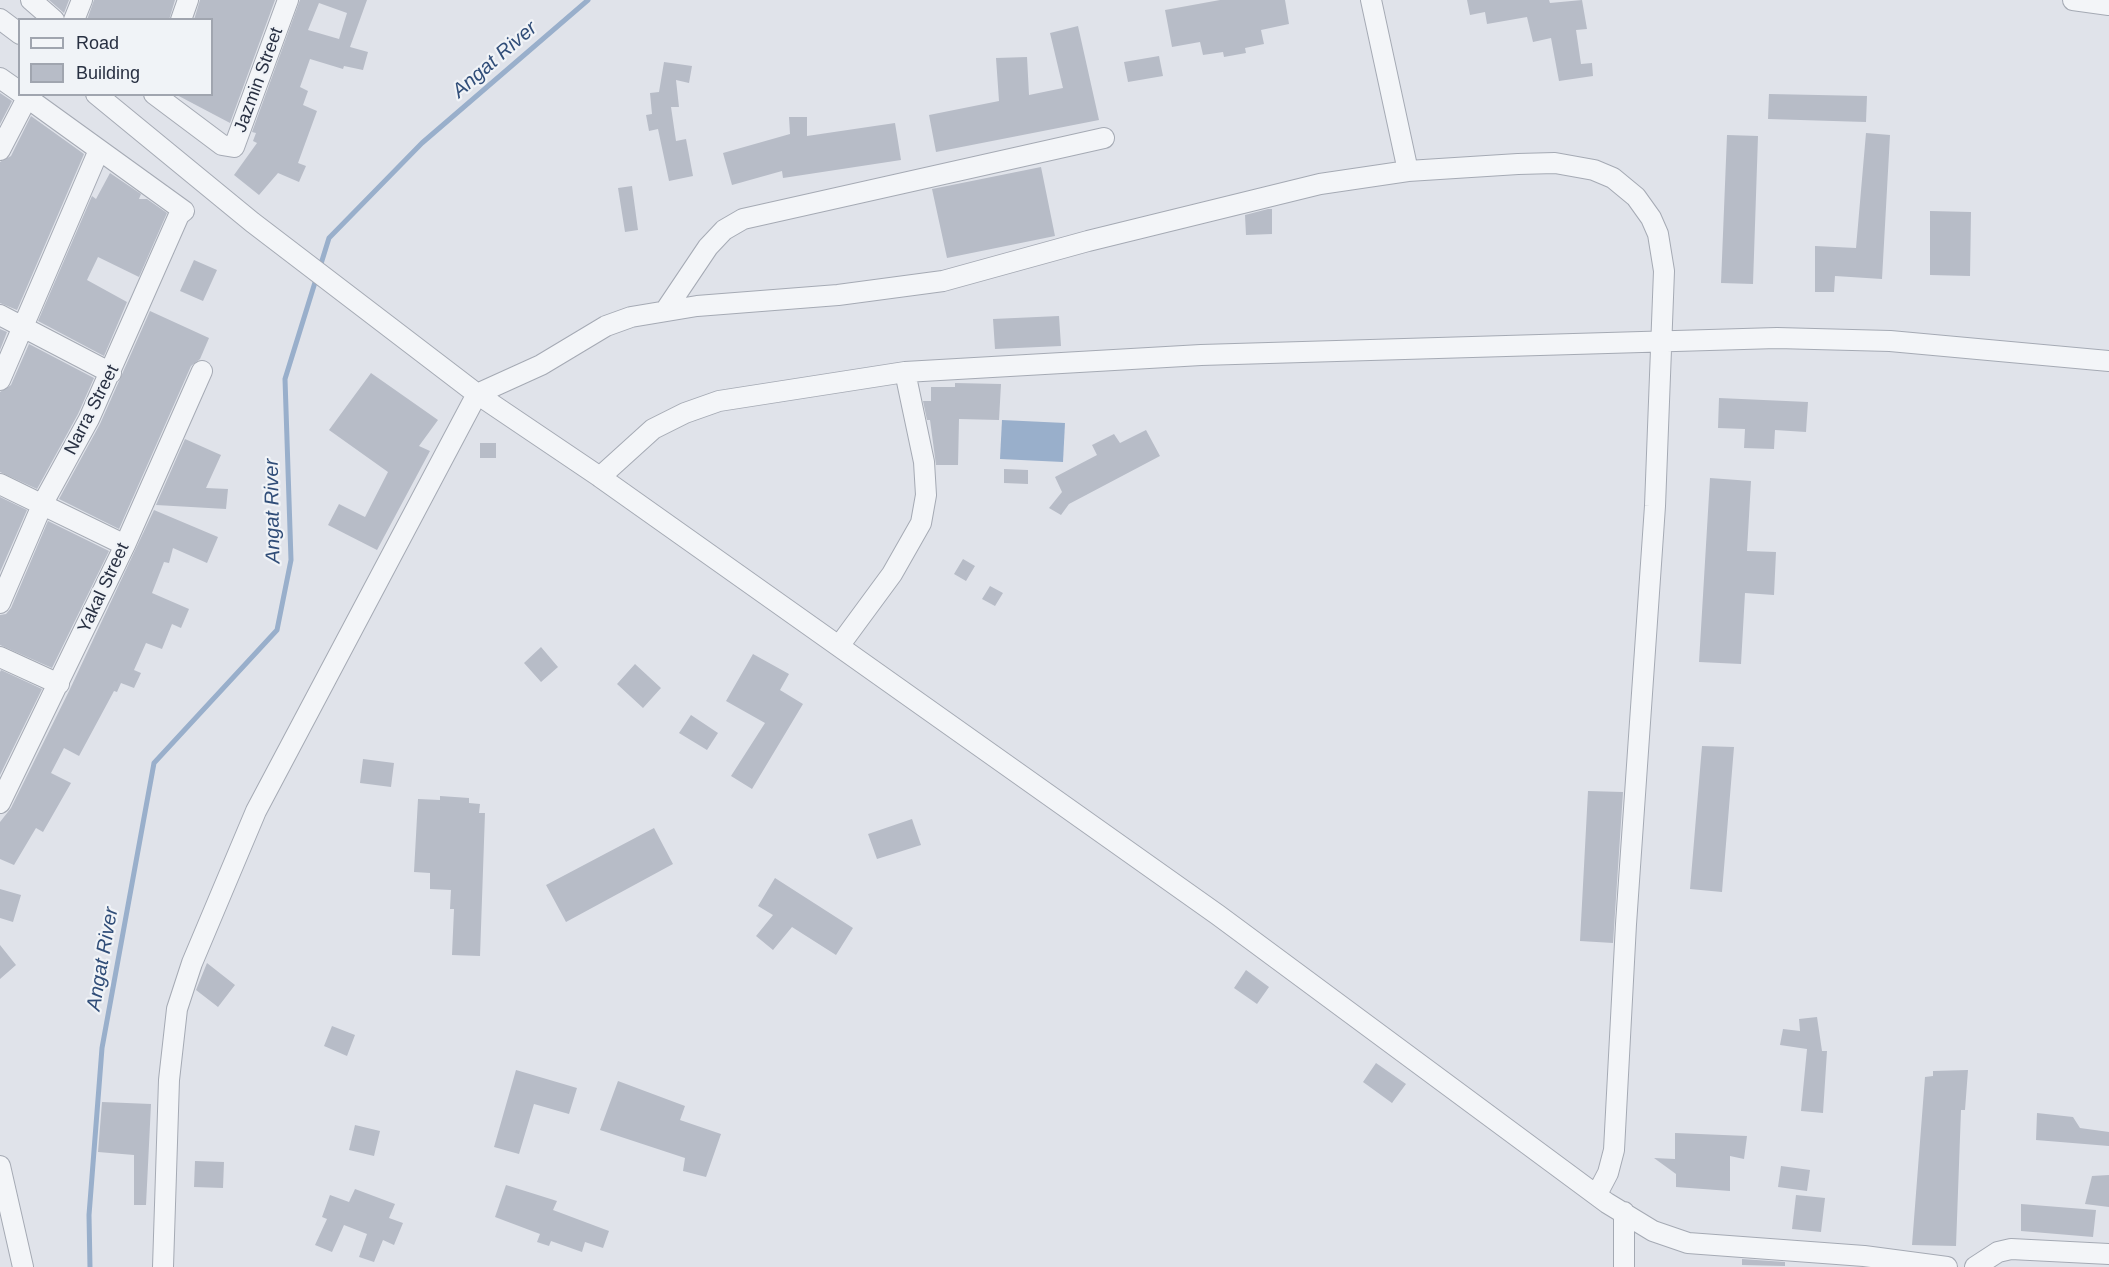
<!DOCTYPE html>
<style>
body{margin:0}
#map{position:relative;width:2109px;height:1267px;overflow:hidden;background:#e0e3ea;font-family:Helvetica,sans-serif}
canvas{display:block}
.legend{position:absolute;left:18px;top:18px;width:195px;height:78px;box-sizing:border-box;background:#f0f3f7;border:2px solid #a0a5af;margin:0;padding:8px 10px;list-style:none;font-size:18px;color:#283042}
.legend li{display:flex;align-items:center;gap:12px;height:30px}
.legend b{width:30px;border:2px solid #a0a5af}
</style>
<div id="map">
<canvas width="2109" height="1267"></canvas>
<ul class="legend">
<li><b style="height:8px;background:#f3f5f8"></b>Road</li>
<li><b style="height:16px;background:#b7bcc7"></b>Building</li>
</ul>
</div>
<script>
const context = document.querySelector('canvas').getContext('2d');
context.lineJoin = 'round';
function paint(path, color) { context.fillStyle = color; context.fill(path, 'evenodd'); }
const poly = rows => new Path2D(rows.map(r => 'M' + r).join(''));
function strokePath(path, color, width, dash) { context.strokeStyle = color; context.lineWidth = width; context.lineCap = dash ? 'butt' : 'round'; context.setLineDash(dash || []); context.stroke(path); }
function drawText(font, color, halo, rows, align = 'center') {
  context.font = font + ' Helvetica,sans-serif'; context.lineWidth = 4.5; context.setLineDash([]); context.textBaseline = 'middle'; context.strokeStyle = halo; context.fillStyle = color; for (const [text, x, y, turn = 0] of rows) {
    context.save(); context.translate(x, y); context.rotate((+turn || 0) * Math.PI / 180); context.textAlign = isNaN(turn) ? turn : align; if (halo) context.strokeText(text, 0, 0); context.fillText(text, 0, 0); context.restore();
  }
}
const water = poly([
 [1002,420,1065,423,1063,462,1000,459]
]);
const stream = poly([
 [320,267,329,238,422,143,588,0],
 [90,1267,89,1215,102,1048,154,763,277,630,291,560,285,379,317,276]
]);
const building = poly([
 [49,0,69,0,64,13],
 [94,0,175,0,169,20,87,20],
 [200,0,275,0,230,123,175,94,212,94,212,20,194,20],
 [300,0,367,0,350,47,368,52,363,70,344,66,343,69,310,59,300,87,308,91,303,105,317,111,298,163,306,166,299,182,278,173,259,195,234,175,257,143,253,141,256,133,252,132],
 [319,3,347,13,339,39,308,30],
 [1220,0,1285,0,1289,24,1261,30,1264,44,1245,48,1246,53,1224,57,1223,52,1203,55,1200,42,1172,47,1165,10],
 [1467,0,1549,0,1550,3,1582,0,1587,29,1576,30,1581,64,1592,63,1593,76,1559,81,1551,38,1533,42,1527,17,1487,24,1485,12,1470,15],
 [1078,26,1099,120,936,152,929,115,999,101,996,58,1027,57,1029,95,1063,88,1050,33],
 [1159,56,1163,76,1128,82,1124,62],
 [664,62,692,66,689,83,676,80,679,107,671,107,676,141,686,139,693,176,669,181,658,129,649,131,646,115,652,114,650,93,659,92],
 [0,93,12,101,0,124],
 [1769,94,1867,96,1866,122,1768,119],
 [31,116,84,154,17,310,0,303,0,162,11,156],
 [789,117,807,117,807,136,895,123,901,160,783,178,782,171,732,185,723,153,790,134],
 [1866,133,1890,135,1882,279,1835,276,1834,292,1815,292,1815,246,1856,248],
 [1727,135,1758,136,1753,284,1721,283],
 [1041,167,1055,236,947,258,932,189],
 [110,173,141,194,139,199,147,199,167,213,139,277,98,257,87,280,127,302,104,356,38,321,92,196,96,199],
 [632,186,638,230,625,232,618,188],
 [1268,209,1272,209,1272,234,1246,235,1245,215],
 [1930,211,1971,212,1970,276,1930,275],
 [194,260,217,270,203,301,180,291],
 [150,311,209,338,200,359,191,366,119,529,59,499,100,424],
 [1059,316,1061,346,995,349,993,319],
 [0,329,7,332,0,350],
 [29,344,94,378,78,414,37,489,0,472,0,392,11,385],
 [371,373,438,420,419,446,430,451,377,550,328,525,339,504,365,517,388,472,329,430],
 [955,383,1001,384,999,420,959,419,958,465,936,465,930,420,927,420,923,401,931,401,931,387,955,387],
 [1719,398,1808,402,1806,432,1775,430,1774,449,1744,448,1745,429,1718,428],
 [1146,430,1160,456,1069,504,1061,515,1049,508,1062,492,1055,477,1097,455,1092,445,1114,434,1120,443],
 [185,439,221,455,206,488,228,489,226,509,156,505],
 [480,443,496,443,496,458,480,458],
 [1004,469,1028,470,1028,484,1004,483],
 [1710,478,1751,481,1747,551,1776,552,1774,595,1745,593,1741,664,1699,662],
 [0,497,27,510,0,572],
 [154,510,218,537,207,563,173,548,169,563,164,562,152,593,189,609,181,628,172,624,162,649,146,643,134,670,141,673,134,688,121,683,117,692,114,691,79,756,64,748,51,773,71,783,43,832,36,828,14,865,0,859,0,822,11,808,70,689],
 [48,521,109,551,52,668,0,645,0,615,6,614,11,608],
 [963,559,975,566,966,581,954,574],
 [990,586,1003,593,995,606,982,599],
 [541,647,558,667,541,682,524,663],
 [753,654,789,674,780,690,803,704,752,789,731,776,765,723,726,701],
 [635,664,661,688,643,708,617,684],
 [1,670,42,689,0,775,0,672],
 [691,715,718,733,707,750,679,733],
 [1702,746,1734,747,1722,892,1690,889],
 [363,759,394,763,391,787,360,783],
 [1588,791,1623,792,1613,943,1580,941],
 [440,796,469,798,469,803,480,804,479,813,485,813,480,956,452,955,454,909,450,909,451,890,430,889,430,873,414,872,418,799,440,800],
 [912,819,921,845,877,859,868,834],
 [654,828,673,864,566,922,546,885],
 [775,878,853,928,836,955,792,927,773,950,756,936,773,915,758,906],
 [0,889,21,895,13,922,0,918],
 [0,945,16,965,0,979],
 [207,963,235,985,218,1007,196,990],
 [1246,970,1269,987,1257,1004,1234,988],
 [1817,1017,1822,1051,1827,1051,1823,1113,1801,1111,1807,1049,1780,1045,1783,1029,1800,1031,1799,1019],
 [332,1026,355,1035,347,1056,324,1046],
 [1376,1063,1406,1084,1392,1103,1363,1082],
 [516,1070,577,1088,569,1114,534,1104,519,1154,494,1147],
 [1968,1070,1965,1110,1961,1110,1956,1246,1912,1245,1925,1077,1933,1076,1933,1071],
 [618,1081,685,1106,680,1120,721,1134,706,1177,683,1171,685,1158,600,1130],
 [102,1102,151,1104,146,1205,134,1205,134,1155,98,1152],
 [2037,1113,2073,1117,2080,1128,2109,1132,2109,1146,2036,1140],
 [355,1125,380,1131,374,1156,349,1150],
 [1675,1133,1747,1136,1744,1159,1730,1156,1730,1191,1676,1187,1676,1174,1654,1158,1675,1159],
 [195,1161,224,1162,223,1188,194,1187],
 [1781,1166,1810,1170,1807,1191,1778,1187],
 [2109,1175,2109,1207,2085,1204,2092,1176],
 [506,1185,557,1201,553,1210,609,1231,603,1248,585,1242,582,1252,551,1241,549,1246,537,1242,540,1234,495,1217],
 [355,1189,395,1204,389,1218,403,1223,394,1245,383,1240,374,1262,359,1257,367,1234,344,1225,332,1252,315,1245,327,1219,322,1217,330,1195,349,1202],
 [1796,1195,1825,1198,1821,1232,1792,1229],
 [2021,1204,2096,1210,2093,1237,2021,1231],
 [1742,1259,1785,1262,1785,1266,1742,1265]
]);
const minor = poly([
 [31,0,54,20],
 [1371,0,1408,171],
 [2073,0,2109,5],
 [0,19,20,34],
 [74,20,82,0],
 [181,20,188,0],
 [0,78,20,92],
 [96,94,252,222,477,394,600,477,1218,915,1607,1203,1653,1231,1688,1243,1864,1256,1947,1267],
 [154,94,222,145,234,147,288,0],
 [0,150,27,98],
 [665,311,708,247,724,230,743,219,1104,138],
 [0,315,111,373],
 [0,380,99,150],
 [600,477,653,429,685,413,719,401,905,372,1201,355,1777,338,1890,341,2109,361],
 [0,484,125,545],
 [0,603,43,503,89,419,179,215,184,211,22,94],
 [839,646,892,574,921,523,926,495,924,462,905,372],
 [0,657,59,684],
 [0,803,125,545,202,371],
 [0,1166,23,1267],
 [163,1267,169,1080,177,1009,192,963,256,811,477,394,541,365,606,326,631,317,697,306,838,295,943,281,1088,241,1320,184,1408,171,1518,164,1555,163,1594,170,1613,178,1636,197,1651,218,1658,234,1664,271,1655,506,1626,924,1614,1150,1608,1173,1597,1194],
 [1624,1267,1624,1212],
 [1975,1267,1998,1252,2011,1249,2109,1254]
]);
const streetNames = [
 ["Jazmin Street",259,80,-70],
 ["Narra Street",92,410,-63],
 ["Yakal Street",104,588,-65]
];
const waterNames = [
 ["Angat River",495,60,-41],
 ["Angat River",273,511,-91],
 ["Angat River",103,959,-80]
];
paint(water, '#99afcb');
strokePath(stream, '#99afcb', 5);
paint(building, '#b7bcc7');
strokePath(minor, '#a5aab4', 22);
strokePath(minor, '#f3f5f8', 20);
drawText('18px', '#283042', '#f0f3f7', streetNames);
drawText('italic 20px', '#304d78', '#f0f3f7', waterNames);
</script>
